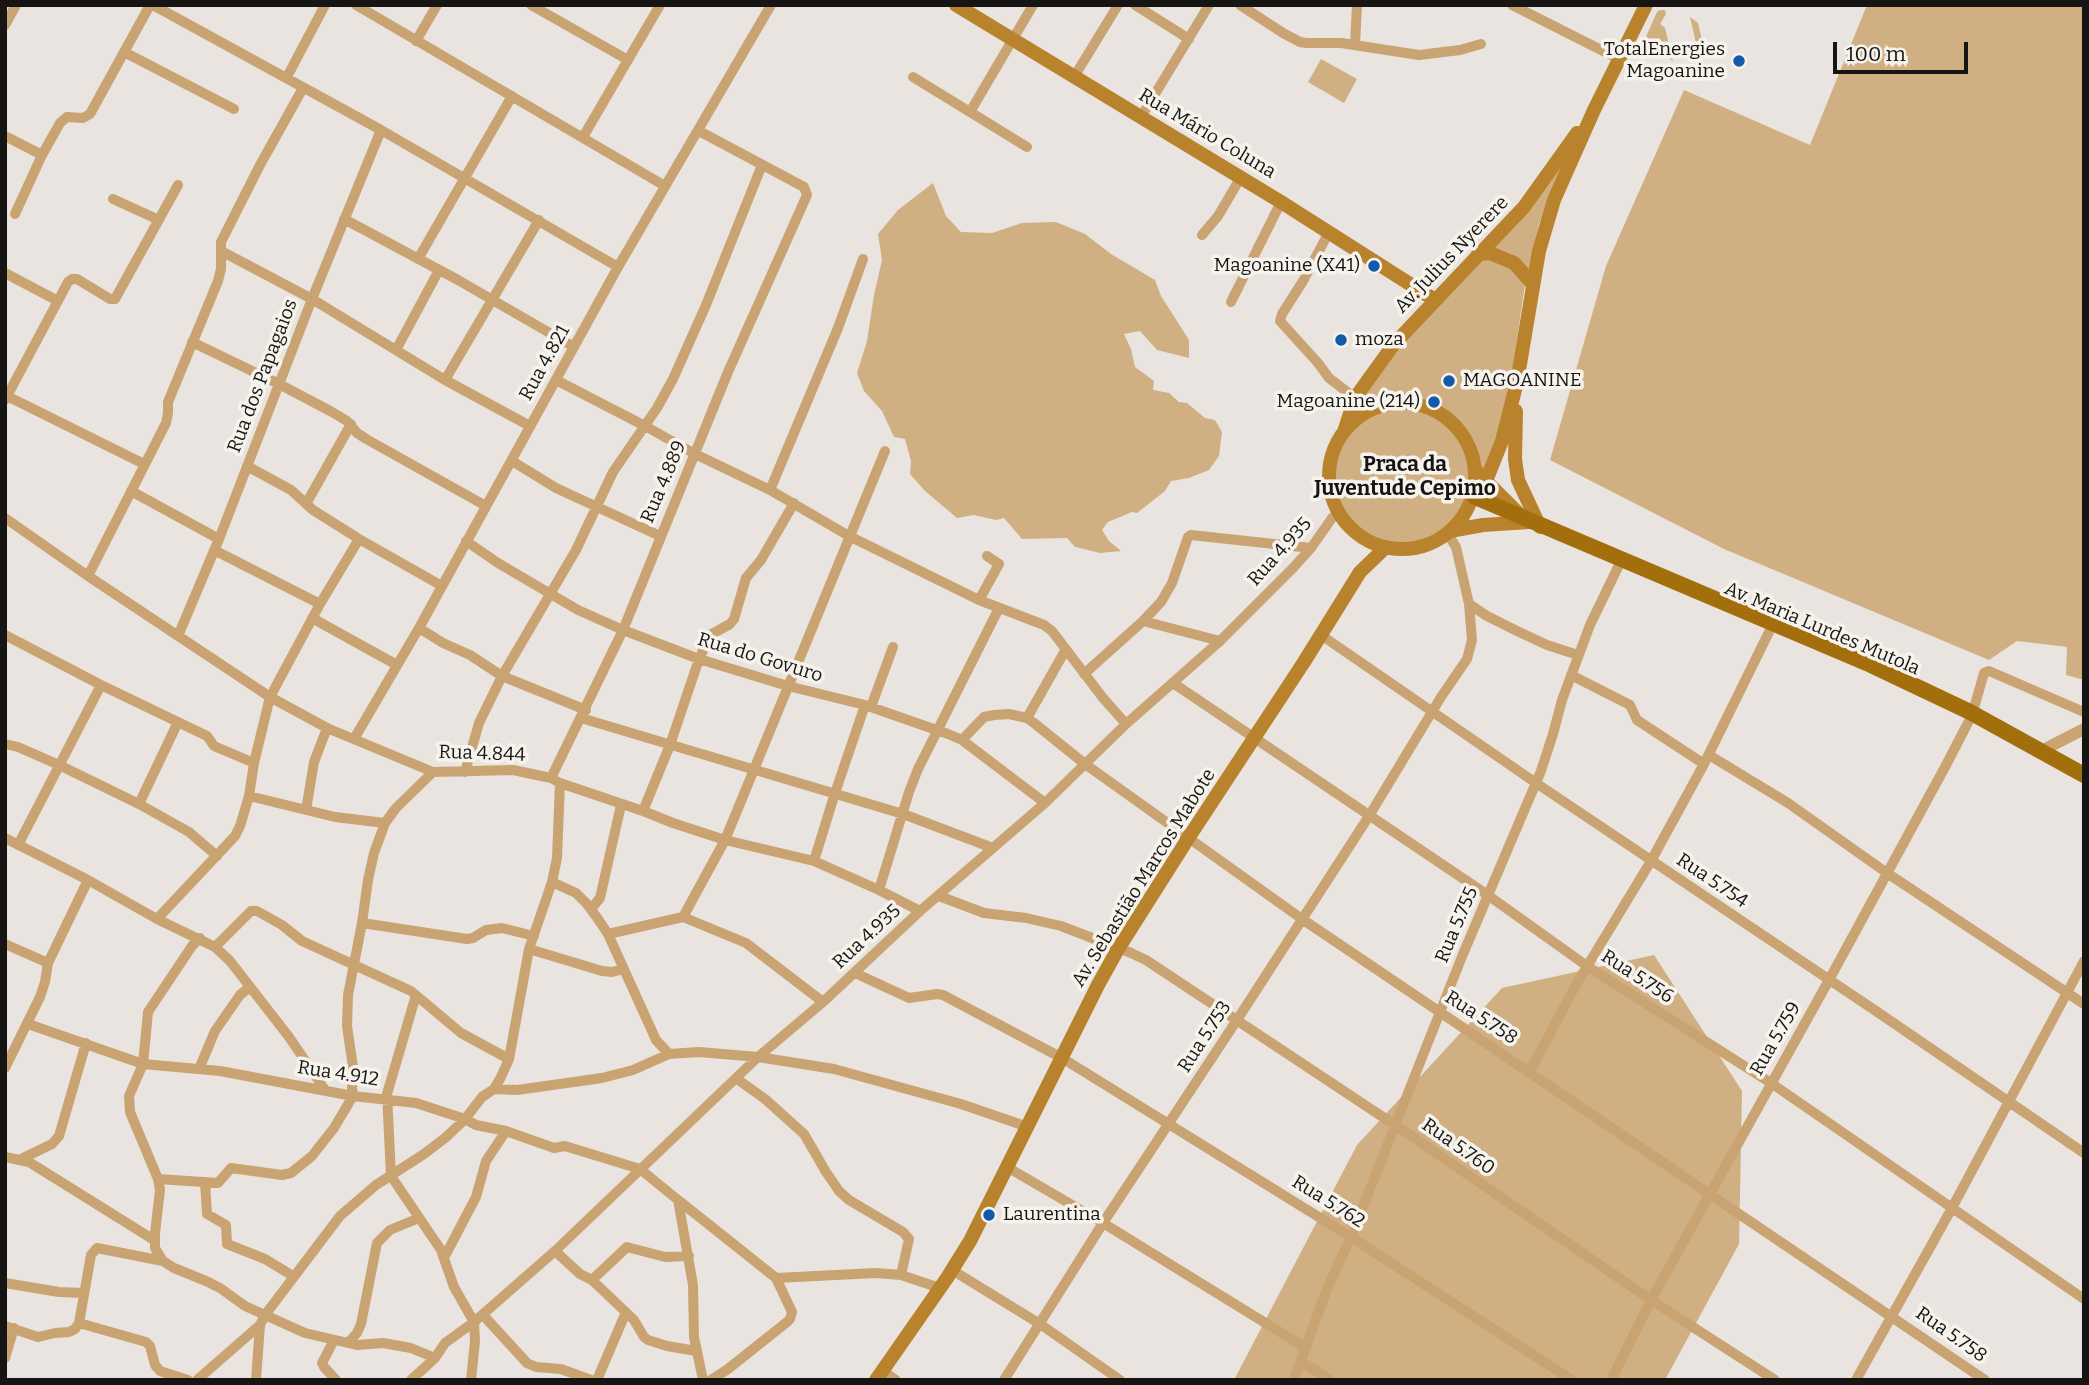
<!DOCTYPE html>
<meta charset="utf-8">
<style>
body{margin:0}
#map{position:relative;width:2089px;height:1385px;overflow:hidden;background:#e9e4df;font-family:Bitter,serif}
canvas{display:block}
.frame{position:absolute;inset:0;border:7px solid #161513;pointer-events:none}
.scale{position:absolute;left:1833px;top:42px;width:135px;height:32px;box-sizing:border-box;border:4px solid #161513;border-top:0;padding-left:9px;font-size:21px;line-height:24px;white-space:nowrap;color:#161513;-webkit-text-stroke:5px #f6f2ec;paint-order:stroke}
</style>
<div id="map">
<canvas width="2089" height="1385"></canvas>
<div class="frame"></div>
<div class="scale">100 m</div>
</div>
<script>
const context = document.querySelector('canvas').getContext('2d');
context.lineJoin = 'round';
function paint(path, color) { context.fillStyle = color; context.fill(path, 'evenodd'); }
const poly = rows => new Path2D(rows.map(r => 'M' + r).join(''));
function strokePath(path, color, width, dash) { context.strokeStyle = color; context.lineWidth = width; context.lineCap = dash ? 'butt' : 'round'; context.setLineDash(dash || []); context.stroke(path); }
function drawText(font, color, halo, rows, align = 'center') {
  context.font = font + ' Bitter,serif'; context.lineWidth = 7; context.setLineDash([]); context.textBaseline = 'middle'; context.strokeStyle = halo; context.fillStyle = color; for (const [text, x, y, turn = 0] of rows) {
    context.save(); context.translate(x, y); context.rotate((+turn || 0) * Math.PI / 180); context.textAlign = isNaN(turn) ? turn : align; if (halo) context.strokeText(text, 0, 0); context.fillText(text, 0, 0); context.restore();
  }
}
const green = poly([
 [1867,5,2084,5,2084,680,2066,675,2067,647,2017,641,1989,660,1724,549,1550,460,1606,266,1684,90,1810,145],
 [1660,10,1665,10,1666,14,1660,24,1665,28,1673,61,1644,41,1657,12],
 [1690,17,1698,23,1703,45,1698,52],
 [1321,59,1357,79,1344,103,1308,82],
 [1594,110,1548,201,1539,224,1524,291,1511,380,1496,443,1470,503,1458,523,1447,533,1433,542,1418,547,1402,549,1386,547,1363,538,1351,528,1339,513,1331,496,1328,477,1330,458,1352,407,1365,383,1447,293],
 [933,183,946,216,961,232,992,233,1022,223,1056,222,1085,234,1111,254,1155,280,1161,296,1189,340,1189,358,1157,350,1140,331,1124,334,1131,349,1135,367,1154,381,1153,390,1169,393,1179,402,1187,403,1205,418,1215,420,1222,432,1219,456,1209,470,1189,478,1171,481,1165,491,1137,513,1132,512,1108,522,1102,530,1109,541,1121,551,1100,553,1075,547,1067,538,1022,539,1004,518,996,520,974,515,957,518,925,491,910,474,911,461,905,439,894,437,882,411,864,391,857,373,867,341,874,295,882,260,878,234,898,210],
 [1654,955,1742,1091,1739,1244,1665,1380,1234,1380,1357,1145,1502,988]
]);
const minor = poly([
 [153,5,381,130,618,267],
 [356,5,665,186],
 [531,5,628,60],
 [1135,5,1189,39],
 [1240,5,1283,33,1300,42,1306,43,1341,43,1419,55,1460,50,1481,44],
 [1512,5,1619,59],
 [5,25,16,5],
 [416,41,437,5],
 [1355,45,1357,5],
 [124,52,234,109],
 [287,77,325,5],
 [913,77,1027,147],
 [1074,77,1118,5],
 [970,112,1033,5],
 [1141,117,1209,5],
 [5,136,42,155],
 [583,137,660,5],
 [113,199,159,220],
 [15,214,42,155,60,123,67,117,83,118,90,114,150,5],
 [344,219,458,280,574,347],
 [1329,232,1303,281,1282,314,1280,321,1318,363,1329,378,1355,398],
 [1202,235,1218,216,1241,177],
 [223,252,312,299,445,380,530,426],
 [418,259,512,96],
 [5,273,58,301],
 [1231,302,1281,202],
 [192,342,279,384,332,412,347,421,357,433,368,440,486,506],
 [396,350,439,270],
 [445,380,539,220],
 [556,380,645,426,695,454,770,490,849,536,979,600,1044,625,1052,631,1103,698,1126,724],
 [7,396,144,464],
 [5,400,68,282,72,279,77,279,110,299,115,299,178,185],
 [512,461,556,488,660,536],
 [247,466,291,490,313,510,359,539,442,586],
 [770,490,838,328,863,259],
 [131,491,219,539],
 [306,504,351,424],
 [5,518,88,576,270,697,327,728,433,772,513,770,551,778,560,783,643,811,673,823,725,840,814,861,879,890,920,911],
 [466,541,498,563,578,610,623,630,699,659,788,686,865,705,948,734,962,740,1045,803],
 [214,550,320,604],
 [88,576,166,423,168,413,168,402,218,281,221,269,221,242,260,165,303,88],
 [979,600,999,564,987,556],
 [1469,604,1487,616,1517,631,1547,645,1578,655],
 [312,618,397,665],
 [1143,621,1220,641],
 [419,628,443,643,470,655,502,676,586,710],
 [5,635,101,685,207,736,214,746,254,763],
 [1321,635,1536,783,1873,1009,2084,1153],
 [178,636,219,539,312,299,381,130],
 [1084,674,1143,621,1161,602,1172,583,1188,537,1191,535,1311,548],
 [1571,675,1630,705,1637,720,1704,764],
 [1173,683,1489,896,1587,966,1771,1083,2084,1299],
 [871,707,893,647],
 [581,718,903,814,993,848],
 [1027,718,1066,649],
 [354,739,419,628,618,267,771,5],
 [962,740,984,717,994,715,1009,714,1027,718,1034,723,1085,764,1302,919,1985,1380],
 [5,744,18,747,59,765,139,804,189,832,217,856],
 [1709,755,1788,803,1887,873,2084,1004],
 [465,772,479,723,502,676,576,550,613,472,657,408,673,379,706,305,762,165],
 [551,778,623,630,728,372,807,195,804,187,699,131],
 [249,796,335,817,385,823],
 [139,804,178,722],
 [306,810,314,762,327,728],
 [643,811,670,745,699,659,710,635,730,624,734,619,746,578,761,560,794,503],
 [5,838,88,880,157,919,215,947,230,961,289,1037,325,1090],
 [18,845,101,685],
 [814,861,835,793,865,705],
 [552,882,576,893,587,904,598,919,608,934,656,1040,669,1054],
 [879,890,909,792,918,769,999,608],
 [939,896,984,913,1026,918,1061,926,1131,953,1146,960,1413,1137,1651,1300,1775,1380],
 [591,909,600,898,621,805],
 [683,917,746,943,823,1002],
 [157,919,235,836,240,826,249,796,254,763,270,697,320,604,359,539],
 [362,923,467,939,473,938,486,930,502,928,534,936],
 [608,934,683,917,725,840,885,451],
 [200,938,192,946,148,1012,143,1064,129,1096,130,1112,158,1179,160,1190,155,1233,155,1248,163,1261,174,1268,206,1281,220,1288,245,1306,305,1333,357,1345,383,1343,411,1348,435,1358],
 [5,944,48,963],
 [215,947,251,911,257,911,282,925,302,941,411,991,461,1033,509,1059],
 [529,949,602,971,612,972,623,969],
 [855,973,909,998,937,994,943,995,1062,1058,1351,1237,1572,1380],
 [416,995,387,1094,391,1176,441,1250,454,1287,474,1322,475,1341,471,1380],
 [28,1024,143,1064,220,1071,353,1096,416,1103,465,1119,476,1125,506,1131,554,1148,565,1146,640,1169,678,1200,693,1285,694,1337,703,1380],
 [5,1068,40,997,45,982,48,963,88,880],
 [199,1069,215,1031,240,995,250,987],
 [1530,1071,1577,983,1651,861,1704,764,1771,628],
 [737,1079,765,1099,804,1134,826,1172,839,1191,849,1200,903,1232,909,1239,901,1275],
 [494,1089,517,1090,602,1078,633,1070,669,1054,699,1052,758,1057,834,1069,961,1104,1028,1127],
 [5,1157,29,1162,154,1240],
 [21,1159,52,1144,59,1136,86,1043],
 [1007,1167,1103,1223,1306,1348],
 [158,1179,218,1183,231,1168,282,1175,291,1173,312,1156,334,1128,353,1096,352,1088,353,1067,347,1026,348,995,362,923,368,880,374,853,385,823,396,808,433,772],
 [205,1182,207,1214,226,1225,227,1244,265,1259,293,1276],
 [678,1200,776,1278,792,1312,790,1319,787,1322,728,1369,711,1380],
 [555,1251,580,1274,592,1280,634,1320,644,1337,648,1340,667,1346,696,1351],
 [444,1258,476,1197,486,1161,506,1131],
 [952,1270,1040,1324,1120,1380],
 [776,1278,876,1273,901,1275,940,1288],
 [592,1280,627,1247,665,1257,689,1256],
 [5,1283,59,1292,84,1293],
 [483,1315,527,1363,536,1367,561,1369,591,1380],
 [79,1323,146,1342,150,1346,155,1365,160,1371,188,1380],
 [5,1326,38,1337,55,1333,69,1332,75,1329,79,1323,91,1255,97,1248,163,1261],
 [334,1340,322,1363,324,1367,336,1380],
 [348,1343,357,1333,361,1324,377,1243,390,1230,419,1218],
 [5,1358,14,1328],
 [1301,1361,1330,1380],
 [883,1371,896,1380],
 [197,1380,260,1325],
 [256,1380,260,1325,265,1315,340,1216,376,1185,424,1154,445,1138,465,1119,482,1097,494,1089,501,1077,509,1059,529,949,552,882,557,858,560,783],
 [411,1380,435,1358,445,1343,474,1322,555,1251,758,1057,823,1002,920,911,1045,803,1126,724,1220,641,1293,568,1311,548,1332,518,1339,513],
 [597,1380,626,1312],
 [1004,1380,1103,1223,1237,1020,1369,816,1441,697,1467,659,1472,640,1469,604,1456,547,1447,533],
 [1294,1380,1327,1289,1351,1237,1463,954,1541,771,1553,734,1562,700,1590,625,1620,563],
 [1611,1380,1651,1300,1829,980,1945,767,1972,715,1984,673,1989,671,2084,712],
 [1856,1380,1952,1208,2084,961]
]);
const tertiary = poly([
 [2039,752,2084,729]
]);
const secondary = poly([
 [956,5,1281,202,1435,300],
 [1478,254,1490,253,1514,263,1533,284],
 '1329 476a73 73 0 1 1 146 0a73 73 0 1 1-146 0Z',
 [1516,411,1515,459,1518,480,1540,527],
 [1345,429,1355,398,1394,344,1524,207,1577,133],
 [1475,470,1519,514],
 [1470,503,1486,481,1502,441,1517,382,1539,251,1554,200,1594,110,1646,5],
 [1450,531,1483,525,1529,522],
 [876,1380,947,1278,970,1241,1098,985,1118,949,1189,837,1304,662,1360,572,1386,547]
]);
const primary = poly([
 [1475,497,1871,665,1970,712,2084,775]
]);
const markers = [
 [1739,61,7,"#115baa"],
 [1374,266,7,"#115baa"],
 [1341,340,7,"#115baa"],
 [1449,381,7,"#115baa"],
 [1434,402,7,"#115baa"],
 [989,1215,7,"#115baa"]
];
const poiNames = [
 ["TotalEnergies",1725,50],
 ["Magoanine",1725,72],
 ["Magoanine (X41)",1360,266],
 ["moza",1355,340,"left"],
 ["MAGOANINE",1463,381,"left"],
 ["Magoanine (214)",1420,402],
 ["Laurentina",1003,1215,"left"]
];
const streetNames = [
 ["Rua Mário Coluna",1207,134,31],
 ["Av. Julius Nyerere",1452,255,-46],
 ["Rua 4.821",545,363,-61],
 ["Rua dos Papagaios",263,376,-69],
 ["Rua 4.889",664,482,-67],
 ["Rua 4.935",1280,552,-48],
 ["Av. Maria Lurdes Mutola",1822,629,23],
 ["Rua do Govuro",760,658,17],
 ["Rua 4.844",482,754,2],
 ["Av. Sebastião Marcos Mabote",1144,878,-58],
 ["Rua 5.754",1712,881,34],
 ["Rua 5.755",1457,925,-67],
 ["Rua 4.935",867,937,-43],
 ["Rua 5.756",1637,977,33],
 ["Rua 5.758",1481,1018,33],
 ["Rua 5.753",1205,1037,-57],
 ["Rua 5.759",1776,1039,-60],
 ["Rua 4.912",338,1074,9],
 ["Rua 5.760",1458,1147,35],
 ["Rua 5.762",1328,1202,32],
 ["Rua 5.758",1951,1335,35]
];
const neighbourhoodNames = [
 ["Praca da",1405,465],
 ["Juventude Cepimo",1405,489]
];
paint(green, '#d0af83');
strokePath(minor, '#c9a472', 10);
strokePath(tertiary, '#c9a472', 12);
strokePath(secondary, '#b9832d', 14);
strokePath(primary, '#a36e0c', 16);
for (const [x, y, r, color] of markers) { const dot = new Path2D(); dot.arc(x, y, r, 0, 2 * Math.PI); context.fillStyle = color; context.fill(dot); strokePath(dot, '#f6f2ec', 2.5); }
drawText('19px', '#161513', '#f6f2ec', poiNames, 'right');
drawText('19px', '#161513', '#f6f2ec', streetNames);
drawText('bold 21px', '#161513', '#f6f2ec', neighbourhoodNames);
</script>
